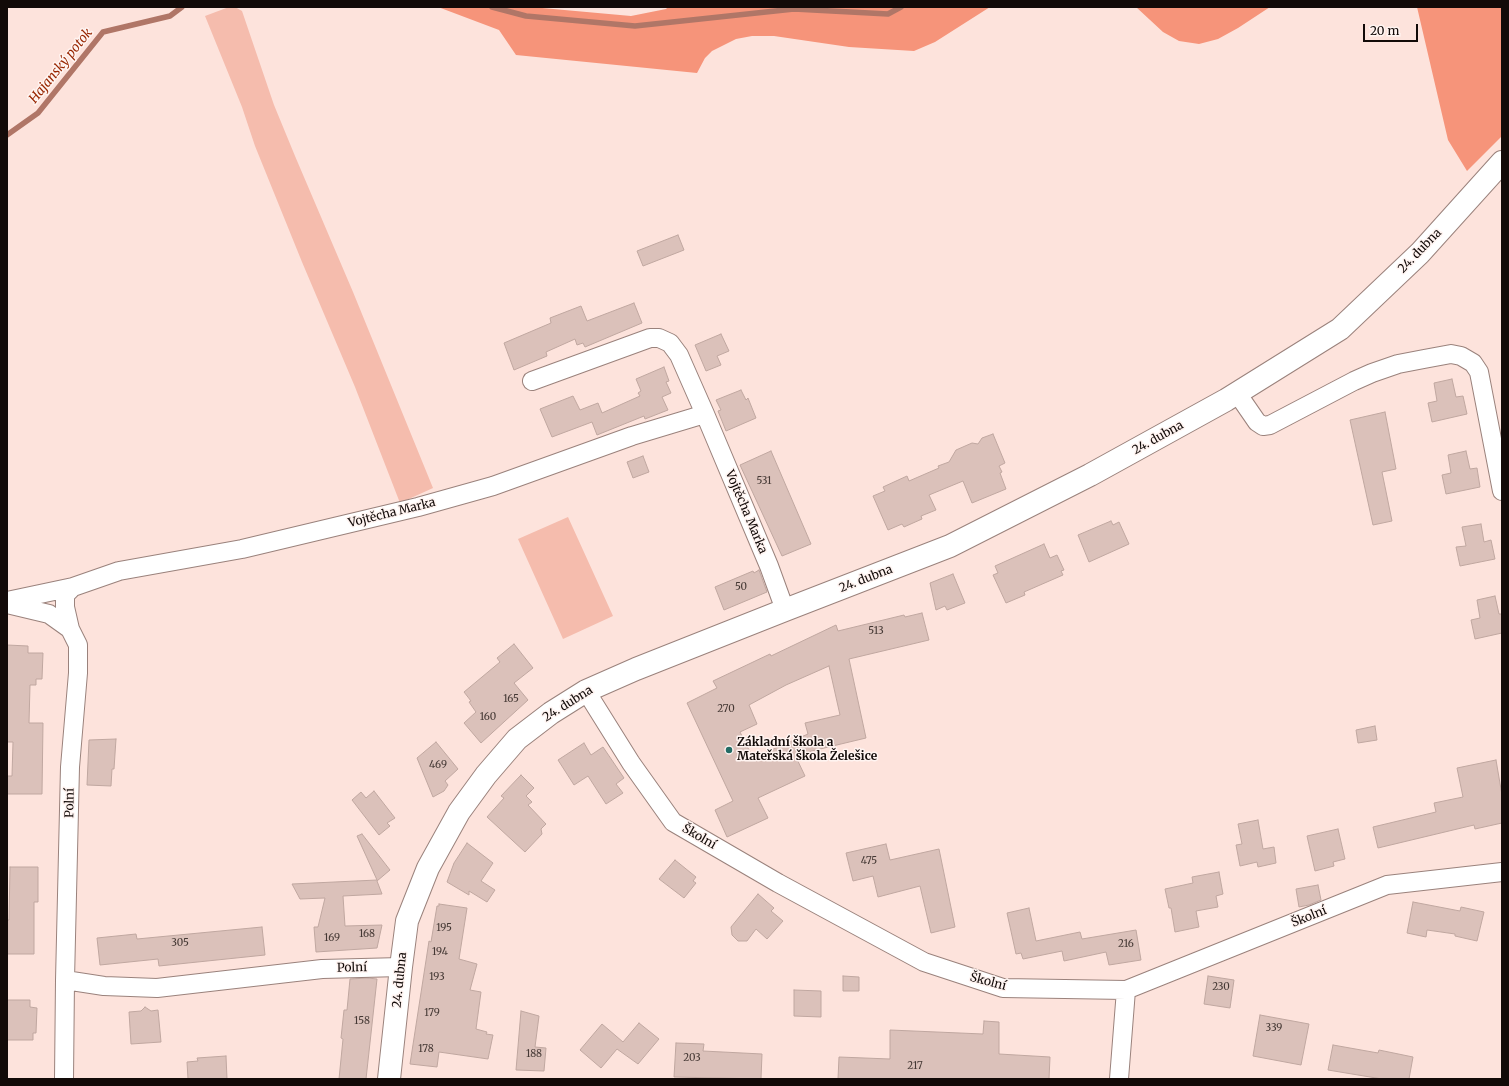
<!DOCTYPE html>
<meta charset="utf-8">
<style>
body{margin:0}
#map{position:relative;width:1509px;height:1086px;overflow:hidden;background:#fde3dc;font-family:Merriweather,serif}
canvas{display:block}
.frame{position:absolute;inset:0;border:8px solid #120a08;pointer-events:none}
.scale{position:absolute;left:1363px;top:24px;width:55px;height:18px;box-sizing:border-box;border:2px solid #120a08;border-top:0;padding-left:5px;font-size:12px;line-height:14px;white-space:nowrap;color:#120a08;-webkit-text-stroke:3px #fff4f1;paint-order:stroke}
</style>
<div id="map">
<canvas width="1509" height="1086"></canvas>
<div class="frame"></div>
<div class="scale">20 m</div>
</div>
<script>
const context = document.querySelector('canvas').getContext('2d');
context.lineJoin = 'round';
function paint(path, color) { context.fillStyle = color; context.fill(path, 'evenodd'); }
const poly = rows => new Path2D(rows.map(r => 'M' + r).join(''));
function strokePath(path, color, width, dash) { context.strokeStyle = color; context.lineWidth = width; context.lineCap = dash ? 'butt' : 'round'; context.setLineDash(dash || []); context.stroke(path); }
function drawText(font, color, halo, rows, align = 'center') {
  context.font = font + ' Merriweather,serif'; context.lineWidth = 3; context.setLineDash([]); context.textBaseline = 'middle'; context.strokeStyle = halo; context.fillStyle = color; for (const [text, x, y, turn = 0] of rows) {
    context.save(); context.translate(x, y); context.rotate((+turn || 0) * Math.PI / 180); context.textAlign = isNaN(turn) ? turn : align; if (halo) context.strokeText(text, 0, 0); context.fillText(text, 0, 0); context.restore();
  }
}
const green = poly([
 [229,7,235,7,242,11,274,105,295,156,353,292,433,488,400,503,355,387,302,262,255,146,242,107,205,16],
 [568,517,613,616,563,639,518,539]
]);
const forest = poly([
 [438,7,531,7,631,16,666,9,668,7,990,7,935,42,914,51,849,47,774,36,752,36,736,39,712,51,705,58,697,73,516,55,499,30],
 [1136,7,1270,7,1238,28,1218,39,1199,44,1179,41,1163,32],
 [1417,7,1502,7,1502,136,1467,171,1448,140]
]);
const stream = poly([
 [492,7,526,16,635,26,794,9,888,14,901,7],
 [7,135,38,113,103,32,170,16,182,7]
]);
const building = poly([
 [678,235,684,250,643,266,637,251,678,235],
 [634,303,642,323,585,347,583,343,577,345,575,339,546,352,547,356,514,370,504,343,551,323,550,318,581,306,587,321,634,303],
 [721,334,729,351,717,356,721,365,706,371,695,345,721,334],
 [664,367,669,381,666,382,671,393,662,397,668,410,645,419,644,416,597,435,592,422,552,437,540,409,573,396,580,410,598,403,602,413,640,396,638,393,641,391,636,379,664,367],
 [1452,379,1456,397,1463,396,1467,414,1432,422,1428,403,1437,401,1434,383,1452,379],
 [741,390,746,400,748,398,756,418,726,431,718,411,721,410,716,400,741,390],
 [1385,412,1396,469,1382,472,1392,521,1373,525,1350,420,1385,412],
 [993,434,1005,463,999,466,1002,472,1000,473,1006,489,972,503,963,481,929,495,936,510,921,516,922,519,904,527,902,524,888,530,873,496,885,491,883,487,907,476,909,481,939,468,938,466,949,462,956,450,972,443,978,444,982,438,993,434],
 [771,451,811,544,782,556,740,465,771,451],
 [1466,451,1470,469,1477,468,1480,487,1446,494,1442,475,1451,473,1448,455,1466,451],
 [643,456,649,472,633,478,627,462,643,456],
 [1111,521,1113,525,1119,522,1129,544,1089,562,1078,535,1111,521],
 [1481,524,1484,542,1491,540,1495,559,1460,566,1456,547,1466,546,1462,527,1481,524],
 [1044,544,1050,558,1057,555,1064,570,1061,571,1063,575,1024,592,1025,595,1006,603,993,575,998,573,995,566,1044,544],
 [759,570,767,592,724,610,715,587,753,571,754,573,759,570],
 [953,574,965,603,947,610,945,606,936,610,930,583,953,574],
 [1495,596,1499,614,1502,614,1502,633,1475,639,1471,620,1480,618,1477,600,1495,596],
 [922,613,929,640,849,659,866,738,795,755,805,776,758,798,768,818,727,837,715,810,733,801,687,703,717,688,713,681,770,654,771,656,836,625,838,631,904,615,905,617,922,613],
 [829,666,840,715,805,723,808,734,753,758,740,732,757,724,749,705,786,685,829,666],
 [514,644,533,668,514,683,528,700,481,743,464,723,476,712,469,702,471,701,464,692,500,662,497,658,514,644],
 [7,645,28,646,28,653,43,653,42,679,36,679,36,685,30,685,29,723,43,723,42,794,7,794,7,776,12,776,13,742,7,742,7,645],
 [1375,726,1377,740,1358,743,1356,730,1375,726],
 [116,739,114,769,112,769,111,786,87,785,89,740,116,739],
 [436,742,458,769,445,781,448,785,444,791,433,797,417,758,436,742],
 [584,743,591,755,603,747,624,778,616,784,623,793,606,804,588,776,574,785,558,760,584,743],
 [1496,760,1502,795,1502,823,1475,829,1474,825,1378,848,1373,827,1436,812,1434,803,1463,797,1457,768,1496,760],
 [521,775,534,788,526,796,532,802,528,805,546,824,541,829,542,834,525,852,487,817,504,798,501,796,521,775],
 [374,791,395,818,387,823,390,826,379,835,352,800,361,792,366,798,374,791],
 [1258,820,1263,849,1274,847,1276,863,1258,867,1257,862,1240,866,1236,845,1242,844,1238,824,1258,820],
 [1338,829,1345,859,1333,862,1334,866,1315,871,1307,836,1338,829],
 [362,834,390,870,377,881,382,894,343,896,345,926,382,925,377,948,316,952,314,927,318,927,325,898,300,899,292,884,377,880,357,836,362,834],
 [467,843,493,863,481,881,495,890,487,902,469,891,469,895,447,882,454,863,467,843],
 [886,844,890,860,939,849,955,927,931,933,920,886,878,897,873,876,853,881,846,853,886,844],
 [675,860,696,877,693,881,696,883,684,898,659,879,675,860],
 [10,867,38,867,38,902,34,902,34,954,7,954,7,920,9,920,10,867],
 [1219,872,1223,894,1216,896,1218,907,1196,911,1199,927,1175,932,1171,908,1169,908,1165,889,1193,883,1192,877,1219,872],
 [1318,885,1321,900,1309,905,1299,907,1296,889,1318,885],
 [758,894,774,908,771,911,783,921,767,939,756,929,747,941,738,941,732,935,731,927,758,894],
 [1413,902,1460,911,1461,907,1484,912,1477,941,1455,936,1455,934,1427,930,1426,937,1407,933,1413,902],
 [439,904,467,908,459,959,477,964,470,990,481,992,476,1029,487,1032,486,1034,493,1035,488,1059,439,1052,437,1067,410,1064,429,941,431,942,437,906,439,906,439,904],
 [1029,908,1036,941,1080,932,1082,939,1136,930,1141,960,1109,965,1106,952,1064,961,1062,951,1023,959,1021,953,1016,954,1007,913,1029,908],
 [262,927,265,955,159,966,158,959,100,965,97,938,136,934,137,939,262,927],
 [843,976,859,977,859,991,843,991,843,976],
 [1208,976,1234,980,1230,1008,1204,1004,1208,976],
 [368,978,377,979,366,1079,339,1079,343,1039,341,1038,344,1010,347,1010,350,979,368,978],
 [794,990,821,991,821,1017,794,1016,794,990],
 [7,1000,30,1000,30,1007,37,1008,36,1033,33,1033,33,1040,7,1040,7,1000],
 [145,1007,151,1011,158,1010,161,1042,131,1044,129,1012,141,1011,145,1007],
 [521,1011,539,1016,535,1047,546,1048,544,1071,516,1070,521,1011],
 [1260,1015,1309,1024,1301,1065,1253,1056,1260,1015],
 [984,1021,999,1022,999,1054,1050,1057,1049,1079,838,1079,839,1057,890,1059,890,1030,983,1034,984,1021],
 [639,1023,659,1039,638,1064,617,1049,601,1068,580,1050,602,1024,623,1042,639,1023],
 [676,1043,704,1044,703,1051,762,1054,761,1079,674,1077,676,1043],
 [1333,1045,1378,1053,1379,1050,1413,1057,1409,1079,1382,1079,1328,1070,1333,1045],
 [226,1056,227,1079,188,1079,187,1062,198,1061,197,1058,226,1056]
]);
const street = poly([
 [532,381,650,338,659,338,670,343,679,355,705,414,769,566,785,610],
 [1237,393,1257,422,1263,426,1270,425,1354,381,1372,373,1398,364,1424,359,1451,354,1461,356,1473,363,1479,372,1502,491],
 [7,601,73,587],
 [7,604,49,614,70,629],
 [586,691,631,763,673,822,778,883,924,962,1003,988,1126,990,1387,885,1502,872],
 [65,980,104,986,157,988,322,969,401,967],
 [64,1079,65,980,70,767,78,673,78,645,70,629,65,607,65,595,73,587,119,571,242,549,418,507,493,486,632,436,705,414],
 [1119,1079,1126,990]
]);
const secondary = poly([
 [389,1079,401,967,407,921,428,868,459,812,486,775,517,739,551,713,586,691,636,669,785,610,950,546,1090,475,1226,400,1340,329,1420,253,1502,162]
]);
const markers = [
 [729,750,4,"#236c65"]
];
const numberNames = [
 ["531",764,481],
 ["50",741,587],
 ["513",876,631],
 ["165",511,699],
 ["270",726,709],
 ["160",488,717],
 ["469",438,765],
 ["475",869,861],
 ["195",444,928],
 ["168",367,934],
 ["169",332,938],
 ["305",180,943],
 ["216",1126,944],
 ["194",440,952],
 ["193",437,977],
 ["230",1221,987],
 ["179",432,1013],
 ["158",362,1021],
 ["339",1274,1028],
 ["178",426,1049],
 ["188",534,1054],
 ["203",692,1058],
 ["217",915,1066]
];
const streetNames = [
 ["24. dubna",1420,251,-46],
 ["24. dubna",1158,438,-29],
 ["Vojtěcha Marka",746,512,67],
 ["Vojtěcha Marka",392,513,-14],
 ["24. dubna",866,579,-21],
 ["24. dubna",568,704,-32],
 ["Polní",70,803,-89],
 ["Školní",699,837,30],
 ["Školní",1309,917,-22],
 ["Polní",352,968,-1],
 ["24. dubna",400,980,-84],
 ["Školní",988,982,15]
];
const poiNames = [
 ["Základní škola a",737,743],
 ["Mateřská škola Želešice",737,757]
];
const waterNames = [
 ["Hajanský potok",61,66,-51]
];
paint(green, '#f5bcad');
paint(forest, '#f6947a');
strokePath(stream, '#b07667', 5.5);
paint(building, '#dbc1ba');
strokePath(building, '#c0a7a0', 1);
strokePath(street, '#9a827c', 20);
strokePath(secondary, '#9a827c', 24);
strokePath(street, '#fff', 18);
strokePath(secondary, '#fff', 22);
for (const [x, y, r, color] of markers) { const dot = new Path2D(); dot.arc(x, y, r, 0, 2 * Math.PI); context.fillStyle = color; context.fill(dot); strokePath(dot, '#fff4f1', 1.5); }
drawText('10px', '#443834', null, numberNames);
drawText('12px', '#120a08', '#fff4f1', streetNames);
drawText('bold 12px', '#120a08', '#fff4f1', poiNames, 'left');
drawText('italic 13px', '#982602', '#fff4f1', waterNames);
</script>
